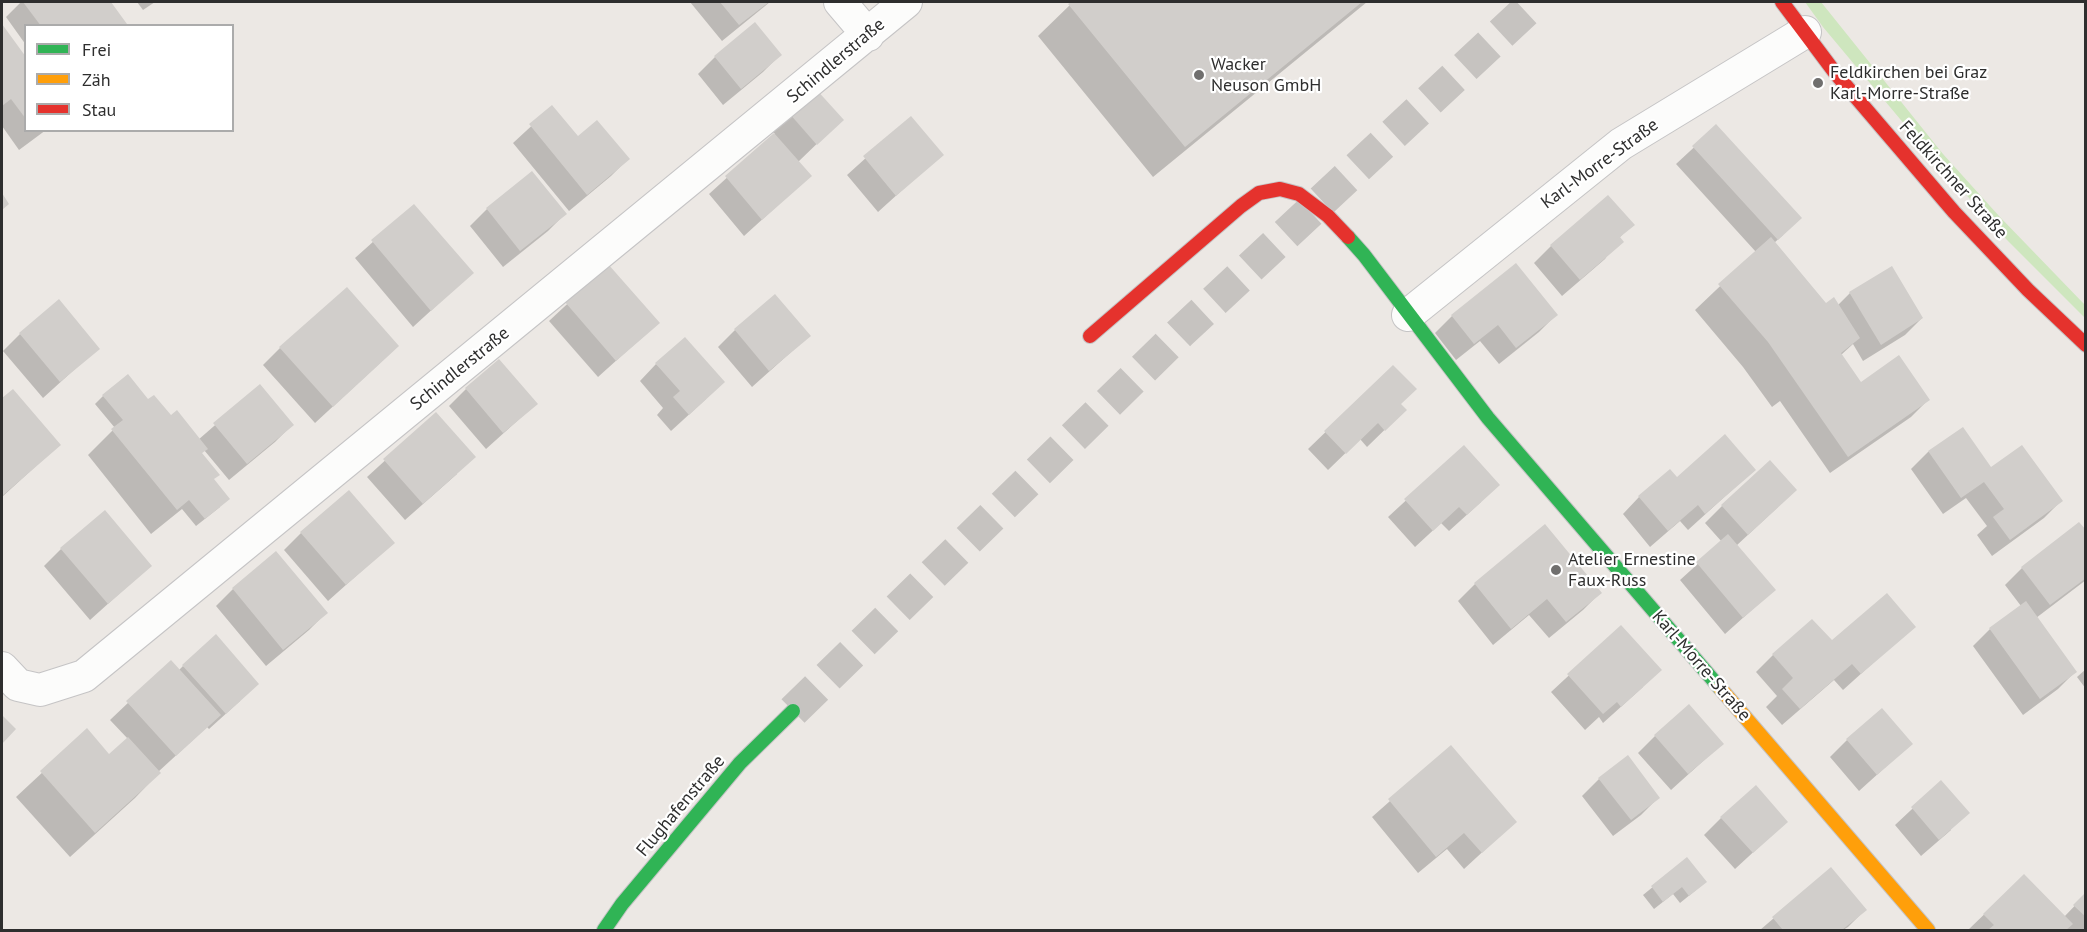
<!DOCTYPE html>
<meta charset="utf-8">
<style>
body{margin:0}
#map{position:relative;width:2087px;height:932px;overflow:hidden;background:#ece8e4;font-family:"PT Sans",sans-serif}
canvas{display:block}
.frame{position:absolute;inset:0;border:3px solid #2e2e2e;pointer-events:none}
.legend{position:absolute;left:24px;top:24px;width:210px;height:108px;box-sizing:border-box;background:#fff;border:2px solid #ababab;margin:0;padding:8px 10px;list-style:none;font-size:18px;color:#2e2e2e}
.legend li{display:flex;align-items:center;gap:12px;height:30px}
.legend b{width:30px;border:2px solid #ababab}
</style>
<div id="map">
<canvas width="2087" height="932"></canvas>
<div class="frame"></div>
<ul class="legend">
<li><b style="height:8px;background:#30b455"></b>Frei</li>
<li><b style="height:8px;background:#ff9f0a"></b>Zäh</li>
<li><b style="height:8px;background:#e5322d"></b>Stau</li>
</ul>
</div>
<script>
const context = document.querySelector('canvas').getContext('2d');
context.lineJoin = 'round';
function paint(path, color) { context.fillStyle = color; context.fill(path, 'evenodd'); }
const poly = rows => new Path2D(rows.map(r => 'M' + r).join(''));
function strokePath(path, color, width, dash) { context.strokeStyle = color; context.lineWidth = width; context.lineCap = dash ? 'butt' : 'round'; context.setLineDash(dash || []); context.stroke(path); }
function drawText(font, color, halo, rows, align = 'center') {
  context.font = font + ' "PT Sans",sans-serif'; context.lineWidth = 4.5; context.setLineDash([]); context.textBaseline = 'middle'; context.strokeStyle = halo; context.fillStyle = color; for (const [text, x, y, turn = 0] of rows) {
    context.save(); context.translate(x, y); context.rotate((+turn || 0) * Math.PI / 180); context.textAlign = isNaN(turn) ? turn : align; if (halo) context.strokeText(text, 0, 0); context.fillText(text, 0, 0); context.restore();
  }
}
const green = poly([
 [1805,2,1821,2,1943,154,1999,216,2085,305,2085,318,2008,241,1931,156,1823,27]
]);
const shadow = poly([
 [21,2,109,2,125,23,123,26,26,26,26,45,6,17],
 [137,2,155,2,143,10],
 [690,2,770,2,722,41],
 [1073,2,1367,2,1153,177,1038,36],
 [2,27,26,59,26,130,46,130,19,150,2,126],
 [780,55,763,72,723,105,698,74,715,57],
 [552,107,578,139,628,159,611,176,569,211,513,143],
 [790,115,825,136,798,162,810,176,744,236,709,194,775,134,773,132],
 [910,118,941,155,878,212,847,175],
 [1716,127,1783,235,1774,243,1825,305,1838,305,1850,293,1891,268,1922,318,1905,335,1863,361,1853,344,1841,355,1861,384,1928,400,1911,417,1830,473,1780,401,1772,407,1743,367,1695,310,1756,252,1676,164],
 [532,173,565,214,548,231,503,267,470,226,487,209],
 [413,206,472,273,413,327,355,258],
 [1633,224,1619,238,1605,259,1562,296,1534,263,1551,246],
 [608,266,658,323,598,377,549,321],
 [1556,315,1539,332,1499,364,1480,341,1456,360,1435,333,1452,316],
 [735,330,809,336,752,387,718,347],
 [20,334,98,348,43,398,3,351],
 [280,348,380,363,315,423,263,365],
 [656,364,706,399,671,431,657,415,663,408,640,381],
 [1393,367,1399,404,1405,410,1367,447,1360,439,1328,470,1308,449],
 [260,386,292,425,275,442,229,480,204,450,201,454,213,480,220,507,196,526,182,509,151,534,88,455,115,428,95,404,103,396,146,399,198,440],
 [466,389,536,404,486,449,449,406],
 [13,391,59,445,2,497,2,400],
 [436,414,457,474,405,520,367,477],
 [1962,429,1991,469,2061,501,2044,518,1992,556,1977,535,1987,526,1966,498,1943,514,1911,469,1928,452],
 [1464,447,1481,502,1449,531,1441,523,1415,547,1388,517],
 [1754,470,1688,530,1680,521,1650,547,1623,514,1639,497,1677,479],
 [1722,506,1778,507,1736,546,1774,590,1725,634,1680,580,1722,542,1705,523],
 [1545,526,1600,593,1583,610,1549,638,1529,615,1493,645,1458,601,1475,584],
 [2086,532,2086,580,2036,618,2075,672,2058,689,2023,715,1973,646,1990,629,2021,606,2005,585,2022,568],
 [301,533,393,543,328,601,284,550],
 [61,549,150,566,90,620,44,566],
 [276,553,326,613,309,630,266,666,216,606,233,589],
 [1914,626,1843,690,1834,680,1782,725,1766,707,1777,696,1756,672,1773,655],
 [1621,627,1643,687,1603,723,1599,717,1585,730,1551,692],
 [171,662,178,671,183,666,240,701,209,729,207,727,158,772,159,773,135,798,70,857,16,797,87,731,109,756,128,739,110,720],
 [2086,669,2086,689,2077,677],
 [1655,736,1722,744,1671,790,1638,753],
 [1847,740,1911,744,1859,791,1830,757],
 [1451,747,1515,822,1464,869,1447,849,1418,873,1372,817],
 [1599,779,1658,798,1641,815,1613,836,1582,796],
 [1941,782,1951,830,1921,856,1895,825],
 [1721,818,1786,822,1735,869,1704,835],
 [1687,859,1696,890,1680,903,1673,894,1654,909,1643,895],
 [1831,869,1865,910,1848,927,1843,930,1760,930],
 [2024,876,2064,917,2086,894,2086,930,1968,930]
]);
const building = poly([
 [23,2,111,2,127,24,124,26,41,26],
 [720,2,769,2,739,25],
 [1071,2,1362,2,1185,147,1068,4],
 [755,22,782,55,741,89,714,56],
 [2,24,26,57,26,119,11,99,2,106],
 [815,88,844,120,817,145,789,113],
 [552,105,578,136,597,120,630,159,587,195,529,124],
 [911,116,944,155,896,196,863,156],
 [1716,124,1802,218,1778,240,1692,146],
 [774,133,812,176,762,220,725,176],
 [532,171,567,214,520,251,486,208],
 [2,193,9,204,2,210],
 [1608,195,1635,225,1620,237,1624,242,1580,280,1550,245],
 [414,204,474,273,431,311,371,240],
 [1771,237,1826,303,1834,297,1860,338,1841,353,1861,382,1899,355,1930,400,1848,457,1768,342,1718,284],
 [1516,263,1558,315,1516,348,1498,325,1474,344,1451,315],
 [608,264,660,323,616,361,565,302],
 [1892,266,1923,318,1881,345,1849,292],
 [347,287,399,346,333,407,279,347],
 [775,294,811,336,769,371,734,329],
 [59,299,100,349,60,382,19,333],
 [685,337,725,382,689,415,673,397,680,391,655,363],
 [499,359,538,404,503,433,465,388],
 [1393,365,1417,389,1401,404,1407,410,1385,431,1378,423,1346,454,1324,431],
 [128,374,148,399,154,395,171,415,177,410,208,449,202,453,220,475,214,479,230,499,205,519,189,500,177,510,111,429,123,420,102,395],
 [260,384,294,425,247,464,213,423],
 [13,389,61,445,2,496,2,398],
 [436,412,476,457,423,504,383,459],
 [1963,427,1991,467,2022,445,2063,501,2010,540,1993,517,2004,509,1984,482,1961,498,1928,451],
 [1725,434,1756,470,1705,514,1698,505,1668,531,1638,496,1670,469,1677,477],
 [1464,445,1500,485,1467,515,1459,507,1433,531,1404,499],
 [1770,460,1797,490,1748,535,1721,505],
 [349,490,395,543,346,585,300,532],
 [105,510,152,566,108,604,60,548],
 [2079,522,2086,530,2086,578,2050,605,2021,567],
 [1545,524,1602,593,1566,622,1547,599,1511,629,1474,583],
 [1728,534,1776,590,1743,618,1696,562],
 [276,551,328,613,283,650,232,588],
 [1887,593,1916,627,1861,674,1852,664,1800,709,1782,689,1793,678,1772,654,1812,619,1832,640],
 [2026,601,2077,672,2040,699,1989,628],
 [1621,625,1662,670,1621,707,1617,702,1603,714,1567,674],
 [216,634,259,684,226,714,182,665],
 [171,660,221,715,176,756,126,701],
 [1689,704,1724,744,1688,774,1654,735],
 [1882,708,1913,744,1877,775,1846,739],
 [2,715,16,729,2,744],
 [87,728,109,754,128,737,161,773,95,833,40,771],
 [1451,745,1517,822,1482,853,1464,833,1436,857,1388,799],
 [1628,755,1660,798,1631,820,1598,778],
 [1941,780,1970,813,1939,840,1911,807],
 [1756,785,1788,822,1753,853,1720,817],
 [1687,857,1707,882,1689,896,1682,887,1663,902,1651,886],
 [1831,867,1867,910,1842,930,1783,930,1772,917],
 [2024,874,2073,924,2066,930,1988,930,1994,925,1983,914],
 [2086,892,2086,917,2073,905]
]);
const primaryTunnel = poly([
 [793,711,1180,333,1535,2]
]);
const street = poly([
 [840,2,868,35],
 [1408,315,1621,144,1805,32],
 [2,668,18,685,40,690,84,676,906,2]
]);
const fast = poly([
 [1348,237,1364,255,1488,418,1720,688],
 [604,930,622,904,740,763,793,711]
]);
const slow = poly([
 [1720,688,1928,930]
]);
const jam = poly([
 [1782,2,1836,74,1954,212,2028,290,2086,345],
 [1090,336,1241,206,1259,193,1280,189,1299,194,1328,216,1348,237]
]);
const markers = [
 [1199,75,6,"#706f6e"],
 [1818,83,6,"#706f6e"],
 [1556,570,6,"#706f6e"]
];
const streetNames = [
 ["Schindlerstraße",836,61,-40],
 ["Karl-Morre-Straße",1600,164,-36],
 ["Feldkirchner Straße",1953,180,48],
 ["Schindlerstraße",460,369,-39],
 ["Karl-Morre-Straße",1701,666,49],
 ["Flughafenstraße",681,806,-50]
];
const poiNames = [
 ["Wacker",1211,65],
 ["Neuson GmbH",1211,86],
 ["Feldkirchen bei Graz",1830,73],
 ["Karl-Morre-Straße",1830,94],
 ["Atelier Ernestine",1568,560],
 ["Faux-Russ",1568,581]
];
paint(green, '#cee6be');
paint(shadow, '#0003');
paint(building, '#d1cecb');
strokePath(primaryTunnel, '#c6c3c0', 33, [33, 16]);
strokePath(street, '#c5c4c5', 34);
strokePath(fast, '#c5c4c5', 16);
strokePath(slow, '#c5c4c5', 16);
strokePath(jam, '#c5c4c5', 16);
strokePath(street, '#fcfcfb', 32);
strokePath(fast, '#30b455', 14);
strokePath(slow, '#ff9f0a', 14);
strokePath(jam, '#e5322d', 14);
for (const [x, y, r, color] of markers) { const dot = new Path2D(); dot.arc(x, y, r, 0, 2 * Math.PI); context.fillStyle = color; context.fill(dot); strokePath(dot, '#fff', 2); }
drawText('18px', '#2e2e2e', '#fff', streetNames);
drawText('18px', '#2e2e2e', '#fff', poiNames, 'left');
</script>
